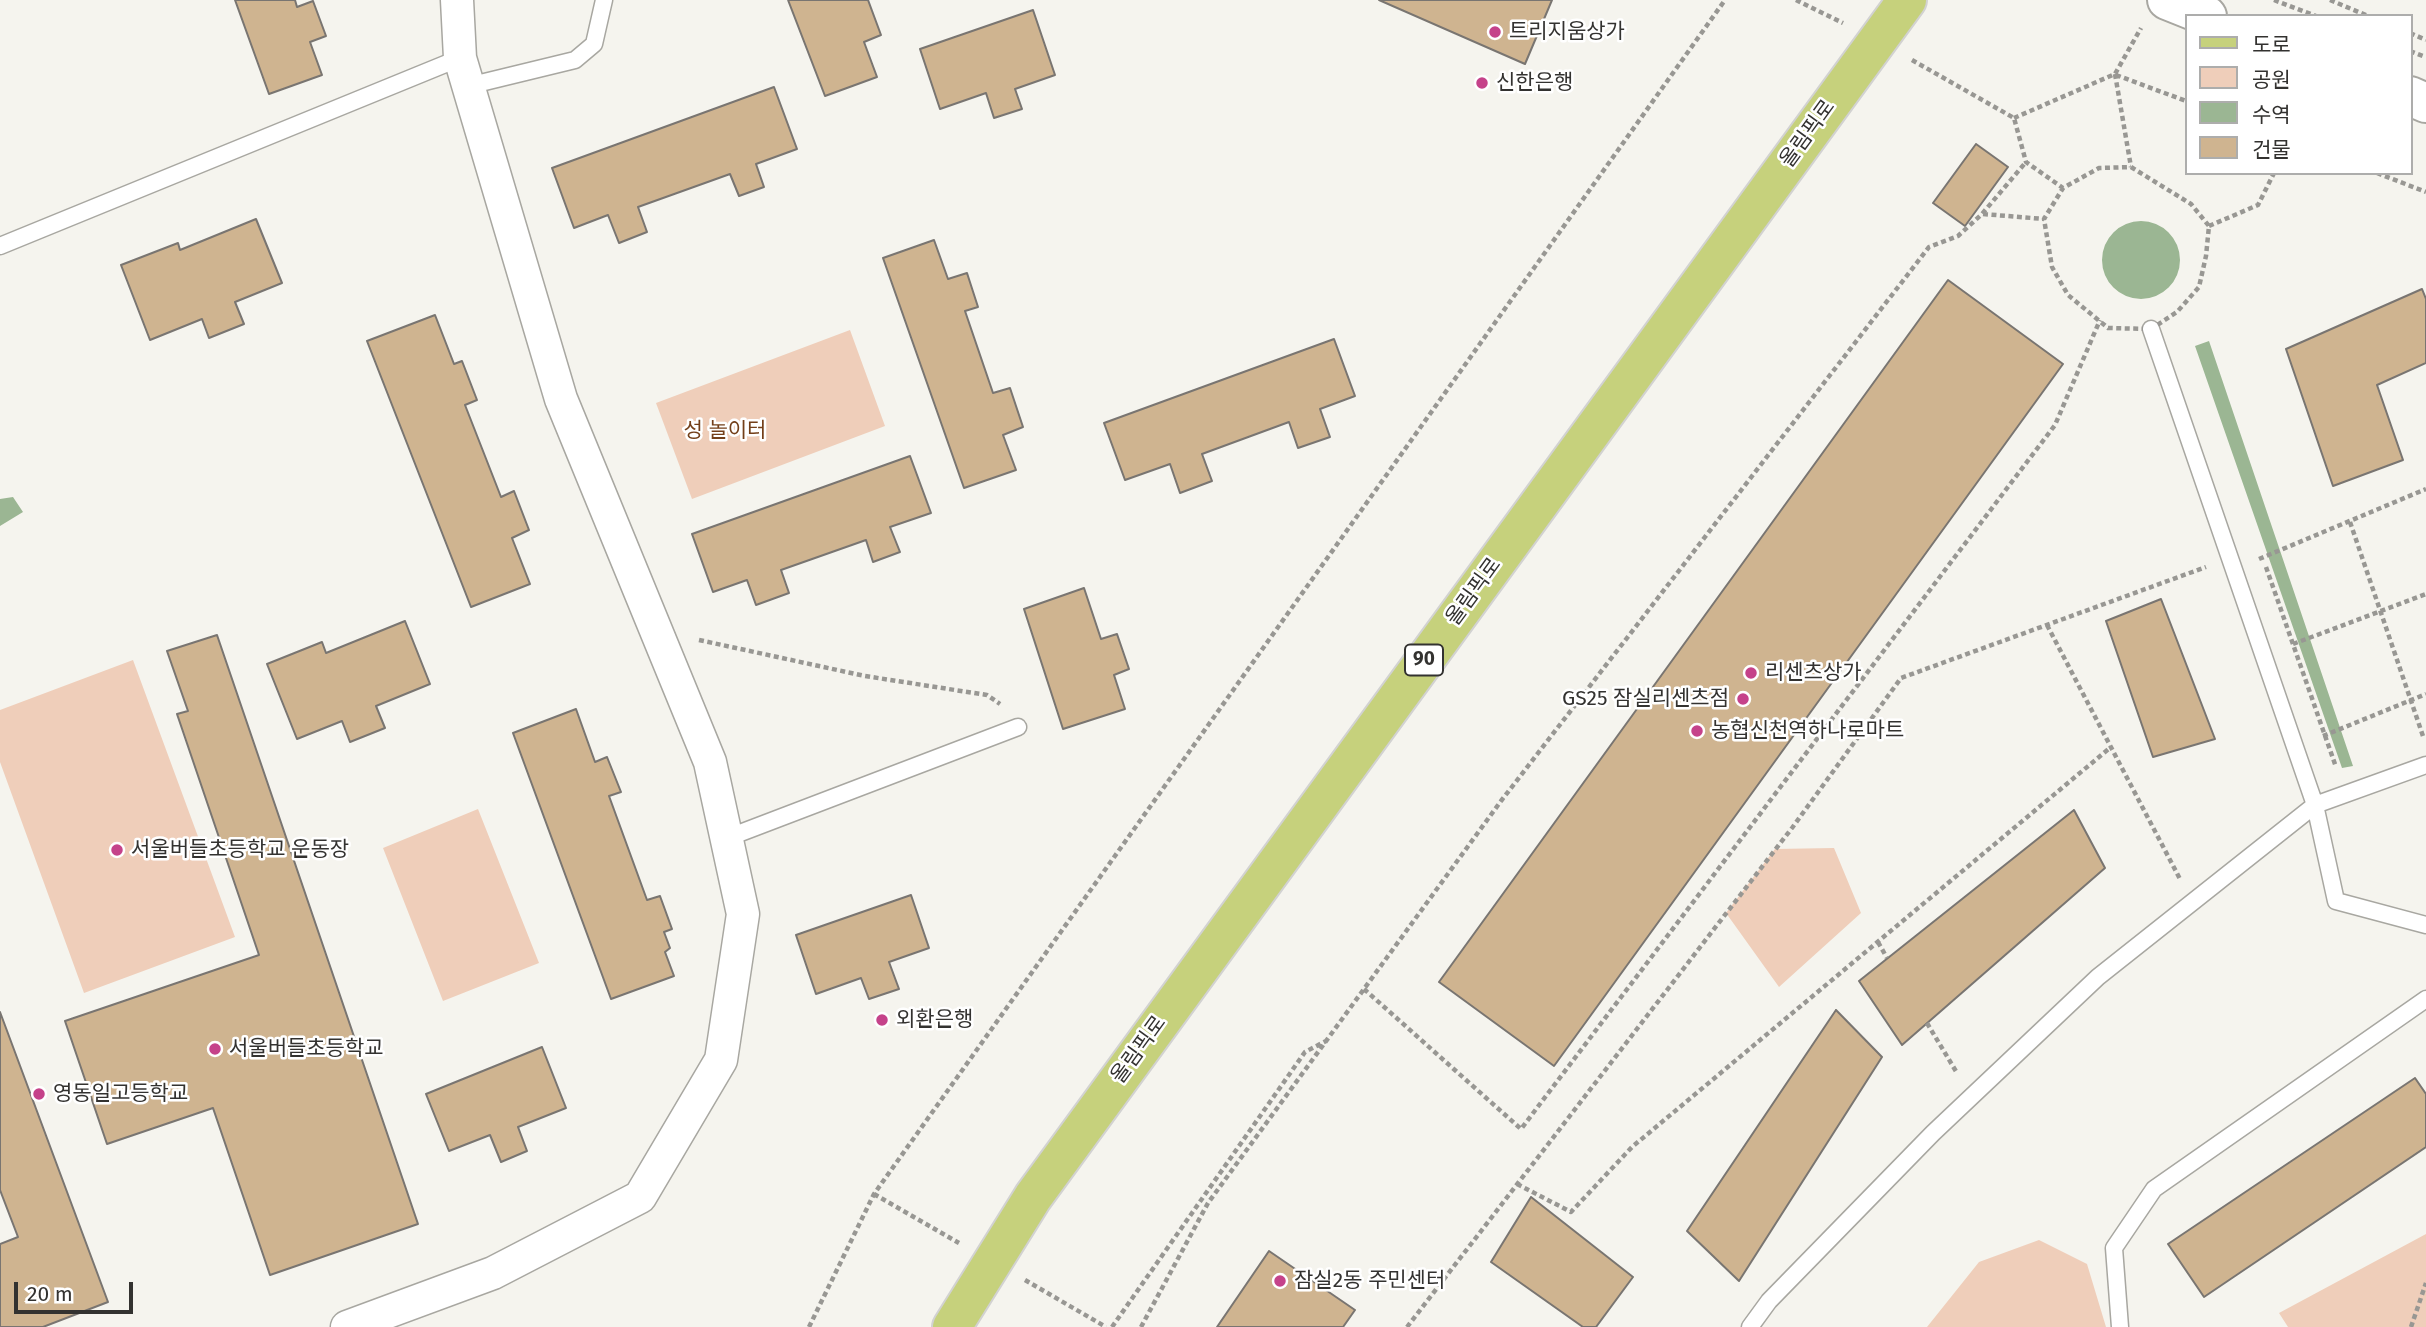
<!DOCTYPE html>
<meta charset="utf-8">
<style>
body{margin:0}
#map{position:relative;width:2426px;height:1327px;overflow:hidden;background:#f5f4ee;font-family:"Fira Sans","Noto Sans KR",sans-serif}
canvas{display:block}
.legend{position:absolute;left:2185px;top:14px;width:228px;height:161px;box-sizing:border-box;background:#fff;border:2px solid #adadac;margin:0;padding:9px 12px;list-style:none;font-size:21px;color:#333230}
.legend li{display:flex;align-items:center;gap:14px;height:35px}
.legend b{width:35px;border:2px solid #adadac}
.scale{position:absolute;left:14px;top:1282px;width:119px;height:32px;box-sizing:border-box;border:4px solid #333230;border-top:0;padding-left:9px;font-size:21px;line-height:24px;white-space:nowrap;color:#333230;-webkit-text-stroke:5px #fff;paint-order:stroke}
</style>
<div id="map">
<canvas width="2426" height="1327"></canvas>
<ul class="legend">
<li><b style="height:9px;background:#c6d17c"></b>도로</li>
<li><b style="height:19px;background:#efceba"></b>공원</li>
<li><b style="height:19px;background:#9bb693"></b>수역</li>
<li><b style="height:19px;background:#cfb490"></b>건물</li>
</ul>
<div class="scale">20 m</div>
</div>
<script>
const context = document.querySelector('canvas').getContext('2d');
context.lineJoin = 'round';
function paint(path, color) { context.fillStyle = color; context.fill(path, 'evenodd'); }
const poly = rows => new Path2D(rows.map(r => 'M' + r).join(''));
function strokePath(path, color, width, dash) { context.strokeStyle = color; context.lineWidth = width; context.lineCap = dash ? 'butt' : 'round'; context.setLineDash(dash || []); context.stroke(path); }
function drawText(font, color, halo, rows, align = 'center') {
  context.font = font + ' "Fira Sans","Noto Sans KR",sans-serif'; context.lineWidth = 5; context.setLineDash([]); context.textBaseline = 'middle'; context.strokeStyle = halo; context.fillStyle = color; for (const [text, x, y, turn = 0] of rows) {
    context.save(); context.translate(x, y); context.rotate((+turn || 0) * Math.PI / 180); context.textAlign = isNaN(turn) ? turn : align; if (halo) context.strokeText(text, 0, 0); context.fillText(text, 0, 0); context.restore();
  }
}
const green = poly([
 [850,330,885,426,692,499,656,403],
 [133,660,235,937,84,993,0,762,0,710],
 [478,809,539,963,443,1001,383,848],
 [1834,848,1861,913,1779,987,1726,913,1775,849],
 [2426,1234,2426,1327,2288,1327,2279,1313],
 [2039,1240,2087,1264,2106,1327,1927,1327,1979,1262]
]);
const water = poly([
 '2102 260a39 39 0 1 1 78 0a39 39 0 1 1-78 0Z',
 [2209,341,2353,766,2342,768,2195,346],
 [13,497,23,512,0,526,0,499]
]);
const building = poly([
 [235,0,295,0,297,7,313,1,326,36,310,42,322,75,269,94,235,0],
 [788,0,868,0,881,35,864,42,877,77,825,96,788,0],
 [1379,0,1552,0,1525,64,1379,0],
 [1033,10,1055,75,1015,89,1022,109,994,118,986,93,940,109,920,49,1033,10],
 [774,87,797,149,756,164,764,187,739,196,730,174,638,207,647,232,619,243,608,215,574,228,552,168,774,87],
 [1976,144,2008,167,1965,226,1933,203,1976,144],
 [256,219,282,283,235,302,244,324,209,338,202,319,150,340,121,265,178,243,180,250,256,219],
 [934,240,948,279,967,273,978,307,965,311,993,393,1010,388,1023,427,1003,435,1016,470,964,488,883,258,934,240],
 [1948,280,2063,364,1554,1066,1439,982,1948,280],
 [2422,289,2426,299,2426,363,2377,385,2403,460,2333,486,2286,349,2422,289],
 [435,315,454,364,462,361,477,400,465,405,501,497,514,491,529,530,512,538,530,584,471,607,367,341,435,315],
 [1334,339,1355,396,1320,409,1330,437,1298,448,1289,422,1202,454,1212,481,1180,493,1170,464,1125,480,1104,423,1334,339],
 [910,456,931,513,890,527,900,552,873,562,866,540,781,570,789,593,756,605,747,580,713,592,692,534,910,456],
 [1084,588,1101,639,1117,634,1129,669,1114,675,1125,709,1063,729,1024,609,1084,588],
 [2161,599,2215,739,2153,757,2106,621,2161,599],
 [405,621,430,684,376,706,385,728,350,742,342,721,297,739,267,664,322,642,326,653,405,621],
 [217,635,418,1224,270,1275,213,1108,107,1144,65,1021,259,955,177,714,188,711,167,651,217,635],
 [576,709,595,762,607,757,621,792,609,796,647,900,660,896,672,929,664,932,670,948,665,952,674,976,611,999,513,733,576,709],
 [2074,810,2105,868,1902,1045,1859,981,2074,810],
 [911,895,929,948,889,962,899,989,869,999,861,978,816,994,796,935,911,895],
 [1836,1010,1882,1057,1739,1281,1687,1231,1836,1010],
 [0,1012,108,1302,43,1327,0,1327,0,1244,18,1237,0,1190,0,1012],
 [542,1047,566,1108,518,1127,527,1151,501,1162,490,1135,449,1151,426,1094,542,1047],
 [2415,1078,2426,1094,2426,1147,2204,1297,2168,1244,2415,1078],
 [1531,1197,1633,1277,1596,1327,1583,1327,1491,1262,1531,1197],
 [1269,1251,1355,1310,1343,1327,1217,1327,1269,1251]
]);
const path = poly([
 [1796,0,1843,23],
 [2274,0,2316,16],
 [2330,0,2368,16],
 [2410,33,2426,40],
 [2410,51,2423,56],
 [1912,60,2014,118,2026,162,2063,188],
 [2115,74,2131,167],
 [2116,75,2186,101],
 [2014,118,2115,74,2141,28],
 [2131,167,2191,204,2209,226,2206,256,2199,287,2177,312,2151,329,2108,328,2068,295,2052,267,2044,219,2063,188,2099,168,2131,167],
 [2377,173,2426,192],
 [1983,214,2044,219],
 [2209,226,2258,205,2274,173],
 [2350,522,2424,739],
 [2259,559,2426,489],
 [2266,567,2336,767],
 [2047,625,2180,879],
 [699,640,865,676,987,695,1000,704],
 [2293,644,2426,594],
 [2323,736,2426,694],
 [1878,942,1887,958],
 [1364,989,1521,1129,2055,425,2100,320],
 [1927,1023,1957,1073],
 [1517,1184,1571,1212,1632,1147,2111,747],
 [874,1194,959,1243],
 [1025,1280,1106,1327],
 [809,1327,874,1194,1725,0],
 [1112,1327,1305,1052,1326,1041],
 [1141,1327,1208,1203,1501,801,1929,247,1958,236,1982,214,2026,162],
 [1407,1327,1792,828,1901,678,2206,567],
 [2411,1327,2426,1283]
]);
const service = poly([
 [468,86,575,60,594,44,604,0],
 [0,246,460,58],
 [2151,329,2315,805,2336,901,2426,925],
 [727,838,1018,727],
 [1750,1327,1769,1301,1933,1133,2098,977,2315,805,2426,765],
 [2120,1327,2114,1248,2154,1189,2426,999]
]);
const minor = poly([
 [347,1327,493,1273,640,1197,721,1060,743,914,710,762,561,399,460,58,457,0]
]);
const tertiary = poly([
 [2167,0,2207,16],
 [2410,96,2426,103]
]);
const primary = poly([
 [952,1327,1033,1197,1907,0]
]);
const markers = [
 [1495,32,7,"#c5428a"],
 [1482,83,7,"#c5428a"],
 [1751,673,7,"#c5428a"],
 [1743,699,7,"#c5428a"],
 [1697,731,7,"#c5428a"],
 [117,850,7,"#c5428a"],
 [882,1020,7,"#c5428a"],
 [215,1049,7,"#c5428a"],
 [39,1094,7,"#c5428a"],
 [1280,1281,7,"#c5428a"]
];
const shields = [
 [1424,660,38]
];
const shieldNames = [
 ["90",1424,660]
];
const poiNames = [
 ["트리지움상가",1509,32],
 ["신한은행",1496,83],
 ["리센츠상가",1765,673],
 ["GS25 잠실리센츠점",1729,699,"right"],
 ["농협신천역하나로마트",1711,731],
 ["서울버들초등학교 운동장",131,850],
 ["외환은행",896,1020],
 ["서울버들초등학교",229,1049],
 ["영동일고등학교",53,1094],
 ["잠실2동 주민센터",1294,1281]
];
const streetNames = [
 ["올림픽로",1808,134,-54],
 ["올림픽로",1474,592,-54],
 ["올림픽로",1139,1050,-54]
];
const parkNames = [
 ["성 놀이터",725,431]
];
paint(green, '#efceba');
paint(water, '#9bb693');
paint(building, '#cfb490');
strokePath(building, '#797571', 2);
strokePath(service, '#a8a7a1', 19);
strokePath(minor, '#a8a7a1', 35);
strokePath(tertiary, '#a8a7a1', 42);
strokePath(primary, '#d2d2d1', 42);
strokePath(path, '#989793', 4.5, [5, 3.5]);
strokePath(service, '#fff', 16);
strokePath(minor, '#fff', 32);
strokePath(tertiary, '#fff', 38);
strokePath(primary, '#c6d17c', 38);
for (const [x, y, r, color] of markers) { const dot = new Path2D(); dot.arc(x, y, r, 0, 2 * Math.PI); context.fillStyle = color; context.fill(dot); strokePath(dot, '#fff', 2.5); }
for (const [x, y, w] of shields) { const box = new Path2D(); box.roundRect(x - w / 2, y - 15.5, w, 31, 5); context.fillStyle = '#fff'; context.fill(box); strokePath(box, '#333230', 2); }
drawText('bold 19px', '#333230', null, shieldNames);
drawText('21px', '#333230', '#fff', poiNames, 'left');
drawText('21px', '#333230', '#fff', streetNames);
drawText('21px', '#733f19', '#fff', parkNames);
</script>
